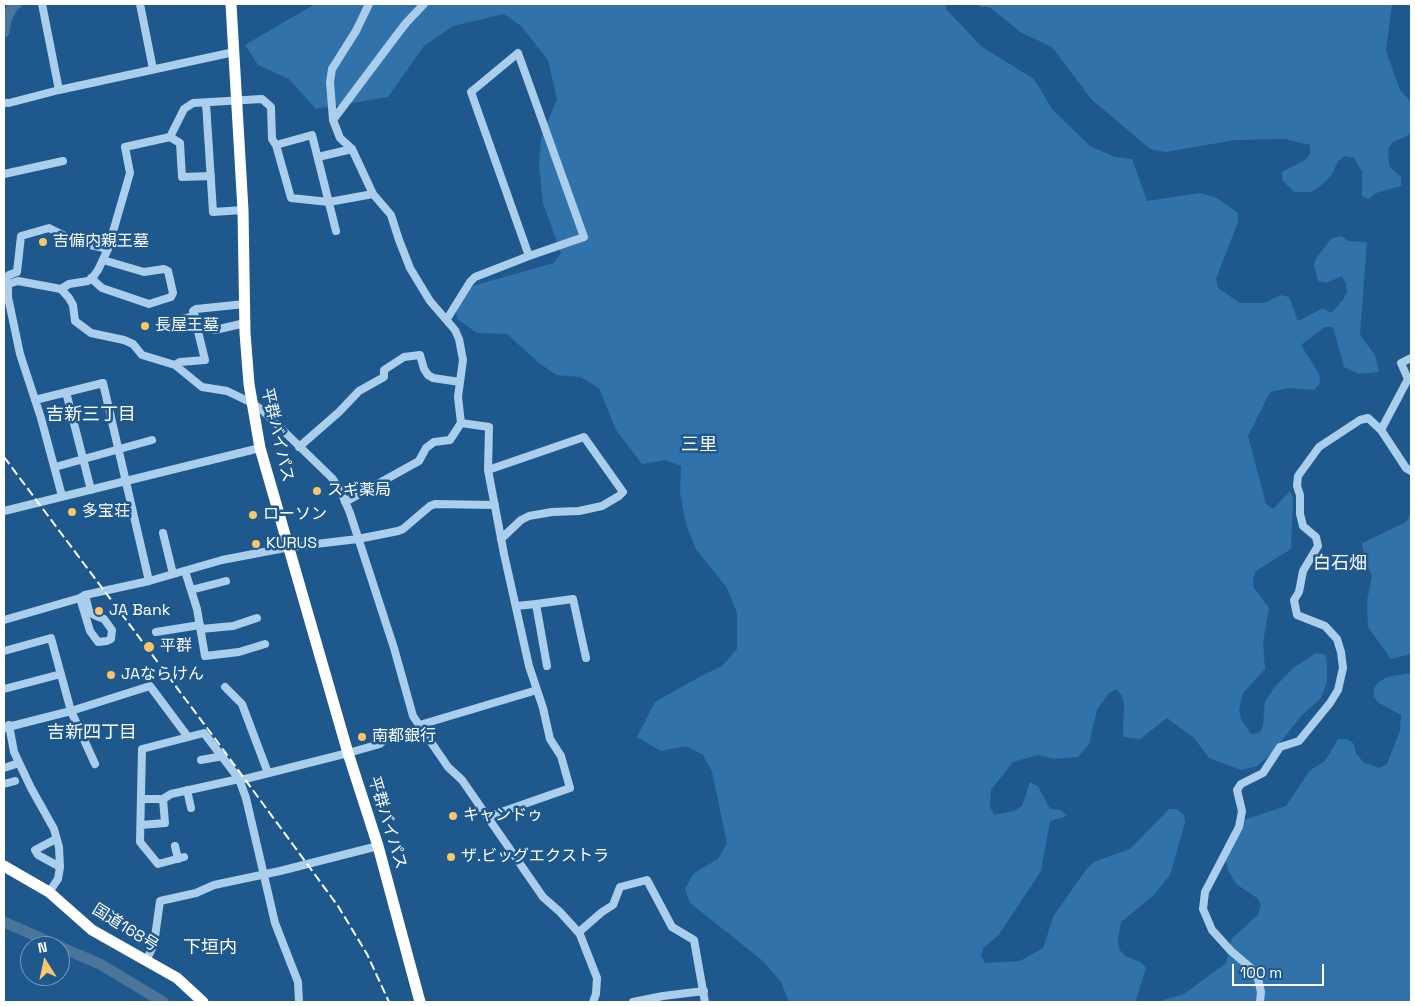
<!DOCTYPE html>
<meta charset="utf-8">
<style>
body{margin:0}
#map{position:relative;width:1415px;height:1006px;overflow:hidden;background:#1e588c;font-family:"Space Grotesk",sans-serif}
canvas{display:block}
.frame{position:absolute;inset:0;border:5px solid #fff;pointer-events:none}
.north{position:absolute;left:20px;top:936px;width:50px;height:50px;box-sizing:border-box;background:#1e588c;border:1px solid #789bba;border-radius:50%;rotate:350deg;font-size:14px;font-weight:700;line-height:20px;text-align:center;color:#fff}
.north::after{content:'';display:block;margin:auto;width:18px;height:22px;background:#fbc56a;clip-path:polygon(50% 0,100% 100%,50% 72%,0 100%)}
.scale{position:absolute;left:1232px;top:964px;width:92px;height:22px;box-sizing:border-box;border:2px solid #fff;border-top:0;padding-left:6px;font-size:15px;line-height:18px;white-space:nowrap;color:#fff;-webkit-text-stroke:4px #1e588c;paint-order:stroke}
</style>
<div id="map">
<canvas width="1415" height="1006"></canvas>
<div class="frame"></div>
<div class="north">N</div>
<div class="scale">100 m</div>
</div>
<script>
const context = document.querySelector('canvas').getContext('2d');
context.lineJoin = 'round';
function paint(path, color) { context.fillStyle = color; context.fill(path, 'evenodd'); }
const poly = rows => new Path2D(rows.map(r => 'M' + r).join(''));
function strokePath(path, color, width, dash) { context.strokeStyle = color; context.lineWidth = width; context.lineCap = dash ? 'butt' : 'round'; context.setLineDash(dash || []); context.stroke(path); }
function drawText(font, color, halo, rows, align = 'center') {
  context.font = font + ' "Space Grotesk","Noto Sans JP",sans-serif'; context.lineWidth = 5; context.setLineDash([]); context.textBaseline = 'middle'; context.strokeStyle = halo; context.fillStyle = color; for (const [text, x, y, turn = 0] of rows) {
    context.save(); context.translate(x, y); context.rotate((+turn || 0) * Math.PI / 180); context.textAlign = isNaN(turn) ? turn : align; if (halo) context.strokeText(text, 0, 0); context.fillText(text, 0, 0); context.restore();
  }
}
const green = poly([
 [315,4,946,4,946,9,982,47,1034,79,1052,109,1090,146,1115,157,1132,159,1147,201,1200,193,1217,198,1238,213,1238,222,1216,279,1218,288,1240,303,1265,303,1280,295,1289,297,1298,321,1323,308,1331,313,1343,300,1347,292,1346,284,1342,276,1326,283,1318,281,1314,265,1316,258,1332,238,1341,236,1348,241,1367,242,1360,335,1375,355,1379,372,1359,374,1344,367,1333,327,1325,327,1301,345,1319,374,1320,383,1314,390,1288,388,1270,392,1248,436,1266,504,1273,509,1290,491,1293,498,1291,549,1256,571,1253,579,1254,588,1269,608,1263,642,1265,669,1243,693,1239,709,1241,719,1251,734,1259,733,1263,726,1265,701,1275,687,1293,668,1316,653,1326,655,1327,664,1327,682,1321,698,1302,715,1272,753,1257,766,1241,770,1209,758,1194,738,1167,718,1140,739,1123,737,1124,704,1122,696,1116,689,1109,693,1097,710,1089,744,1078,757,1054,759,1038,755,1013,762,991,790,990,807,994,815,1014,811,1022,806,1030,782,1038,786,1050,809,1061,810,1067,816,1050,821,1041,871,998,936,984,947,981,955,985,963,1020,961,1043,948,1054,915,1088,867,1096,861,1130,849,1169,809,1177,809,1184,815,1185,823,1170,875,1154,895,1121,922,1118,939,1119,949,1125,956,1140,962,1146,968,1136,1000,1138,1002,789,1002,781,982,763,961,690,903,685,889,694,873,718,859,727,843,712,772,703,755,686,746,661,751,637,737,655,702,701,676,722,666,737,649,737,613,727,588,696,549,686,524,680,493,681,466,665,460,642,464,616,430,599,388,580,377,556,375,539,363,507,334,477,333,457,319,454,301,472,286,554,263,561,253,543,203,539,165,541,138,557,99,548,60,521,26,504,14,453,26,424,46,388,97,316,109,289,79,258,65,245,45],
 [979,4,1392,4,1386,51,1400,90,1411,102,1411,134,1393,142,1388,149,1389,166,1401,177,1401,186,1376,193,1369,199,1362,196,1362,172,1354,158,1345,156,1338,161,1331,176,1318,188,1310,192,1294,192,1283,181,1282,172,1305,160,1310,154,1310,145,1285,139,1235,140,1166,152,1150,149,1092,100,1052,47,1022,33,989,7,980,7],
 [1411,512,1411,654,1391,659,1368,627,1367,601,1372,576,1365,560,1362,543,1406,522],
 [1411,673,1411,1002,1157,1002,1184,994,1226,963,1232,938,1258,915,1261,905,1257,898,1236,884,1228,870,1223,849,1231,833,1243,820,1286,806,1310,770,1325,761,1338,739,1347,739,1354,744,1356,753,1363,762,1379,768,1387,764,1400,731,1401,715,1379,703,1374,697,1374,688,1379,682,1387,677]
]);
const river = poly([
 [4,32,7,17,13,6,16,4],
 [4,922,59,946],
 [60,947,100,964,163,1002]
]);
const minor = poly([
 [42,4,59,90],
 [140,4,153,69],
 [369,4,356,31,332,69,330,82,333,120,340,138,352,149,373,194,391,215,399,240,410,268,419,283,430,301,455,330,459,339,463,360,458,397,461,423,489,427,488,470,504,554,529,666,543,708,550,739,561,756,570,788,487,817],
 [518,53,584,237,529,256,471,92,518,53],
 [4,103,9,103,59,90,234,52],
 [206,103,213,212,243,210],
 [333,120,393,40,406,23,424,4],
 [170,137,180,143,182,177,211,176],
 [276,145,312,135,336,231],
 [318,157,352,149],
 [4,174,63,161],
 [91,278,102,288,149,304,171,297,173,293,168,271,164,269,144,272,103,260],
 [5,279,9,275,17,272,21,236,49,228,77,242,108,249],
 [4,280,8,284,8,297,20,354,41,418,62,496],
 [8,284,18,281,61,289,69,298,73,305,75,321,91,333,124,340,133,344,142,355,175,365,202,387,227,391,252,403,262,410,332,478,341,492,350,513,394,648,413,716,448,767,462,780,543,897,560,912,579,933],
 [61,289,69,284,88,281,93,277,98,270,108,249,130,173,125,147,170,137,184,109,193,103,262,99,271,107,272,139,276,145,291,198,329,202,373,194],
 [447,319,470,282,475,277,529,256],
 [169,322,195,316],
 [215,330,245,323],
 [175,365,180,362,205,360,193,311,196,309,245,304],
 [66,392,91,490],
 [35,400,103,383,149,581],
 [1381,430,1408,379,1401,363,1411,358],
 [299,447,339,412,359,391,384,377,384,370,404,357,420,355,424,369,428,375,433,378,460,382],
 [55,467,152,440],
 [488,470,584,437,623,492,619,496,602,506,579,511,552,512,529,516,521,520,501,539],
 [345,502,419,461,426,448,434,442,450,440,461,423],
 [4,511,260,448],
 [163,533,173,574],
 [185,571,197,609,205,656,239,652,265,644],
 [191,590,226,581],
 [80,598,90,631,98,642,107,641,111,639,112,630,104,619,94,615,89,611,85,595],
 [536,604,573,599,586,658],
 [516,606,536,604,547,666],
 [4,620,80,598,85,595,149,581,222,560,290,547,358,539,398,531,403,529,430,506,435,504,495,505],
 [201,629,233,626,257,618],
 [156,632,200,625],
 [4,651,51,638,71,711,95,764],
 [225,687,242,704,268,773],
 [4,689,61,674],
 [9,725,14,752,31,788,54,829,59,847,60,867,58,879,49,892],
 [4,728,71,711,150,686,188,737],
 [201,760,223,756],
 [4,768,19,763],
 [4,784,15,781],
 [187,790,191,808],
 [142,799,163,799,171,794,239,779,245,779,348,753,380,744,383,741,420,728,423,724,537,690],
 [141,825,165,823,163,799],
 [56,839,35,850,38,855,60,867],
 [175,846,178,859],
 [184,857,158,864,140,842,142,749,204,733,239,779,246,798,275,923,298,982,299,1002],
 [146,961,154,944,160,901,196,893,214,885,280,871,378,846],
 [593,1002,596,994,597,978,579,932,602,912,613,905,620,887,647,880,672,927,694,940,705,1002],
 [633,1002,663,996,704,991],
 [1260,1002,1261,992,1258,979,1251,968,1231,951,1212,930,1203,909,1205,892,1239,827,1242,811,1237,790,1241,784,1263,773,1280,747,1299,741,1330,703,1338,690,1343,668,1341,652,1337,639,1325,626,1297,615,1294,600,1299,592,1303,571,1318,546,1316,537,1303,526,1300,514,1300,495,1297,486,1298,476,1319,447,1360,420,1368,418,1381,430,1406,468,1411,471]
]);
const highway = poly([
 [231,4,243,210,245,333,249,384,260,448,348,753,378,846,420,1002],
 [4,866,49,892,92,930,177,978,203,1002]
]);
const rail = poly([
 [4,457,219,744,338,906,367,954,389,1002]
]);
const markers = [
 [43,242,5,"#fbc56a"],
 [145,326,5,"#fbc56a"],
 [317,491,5,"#fbc56a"],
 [72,512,5,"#fbc56a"],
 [253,515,5,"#fbc56a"],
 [256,544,5,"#fbc56a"],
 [99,611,5,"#fbc56a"],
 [149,647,6,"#fbc56a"],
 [111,675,5,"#fbc56a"],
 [362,737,5,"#fbc56a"],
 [453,816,5,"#fbc56a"],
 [451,857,5,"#fbc56a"]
];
const poiNames = [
 ["吉備内親王墓",53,242],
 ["長屋王墓",155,326],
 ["スギ薬局",327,491],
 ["多宝荘",82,512],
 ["ローソン",263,515],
 ["KURUS",266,544],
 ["JA Bank",109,611],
 ["平群",160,647],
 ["JAならけん",121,675],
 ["南都銀行",372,737],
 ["キャンドゥ",463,816],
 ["ザ.ビッグエクストラ",461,857]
];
const streetNames = [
 ["平群バイパス",277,435,77],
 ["平群バイパス",387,823,73],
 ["国道168号",125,928,32]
];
const neighbourhoodNames = [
 ["吉新三丁目",91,415],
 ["三里",699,445],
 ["白石畑",1340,564],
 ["吉新四丁目",92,733],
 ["下垣内",210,948]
];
paint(green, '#3172aa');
strokePath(river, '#4b749a', 11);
strokePath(minor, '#abceec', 8);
strokePath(highway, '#fff', 11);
strokePath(rail, '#fff', 2, [9, 4]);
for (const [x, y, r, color] of markers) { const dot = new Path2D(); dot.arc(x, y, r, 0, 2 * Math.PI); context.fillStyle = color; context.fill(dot); strokePath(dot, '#1e588c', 2); }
drawText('16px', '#fff', '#1e588c', poiNames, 'left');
drawText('16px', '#fff', '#1e588c', streetNames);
drawText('18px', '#fff', '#1e588c', neighbourhoodNames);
</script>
